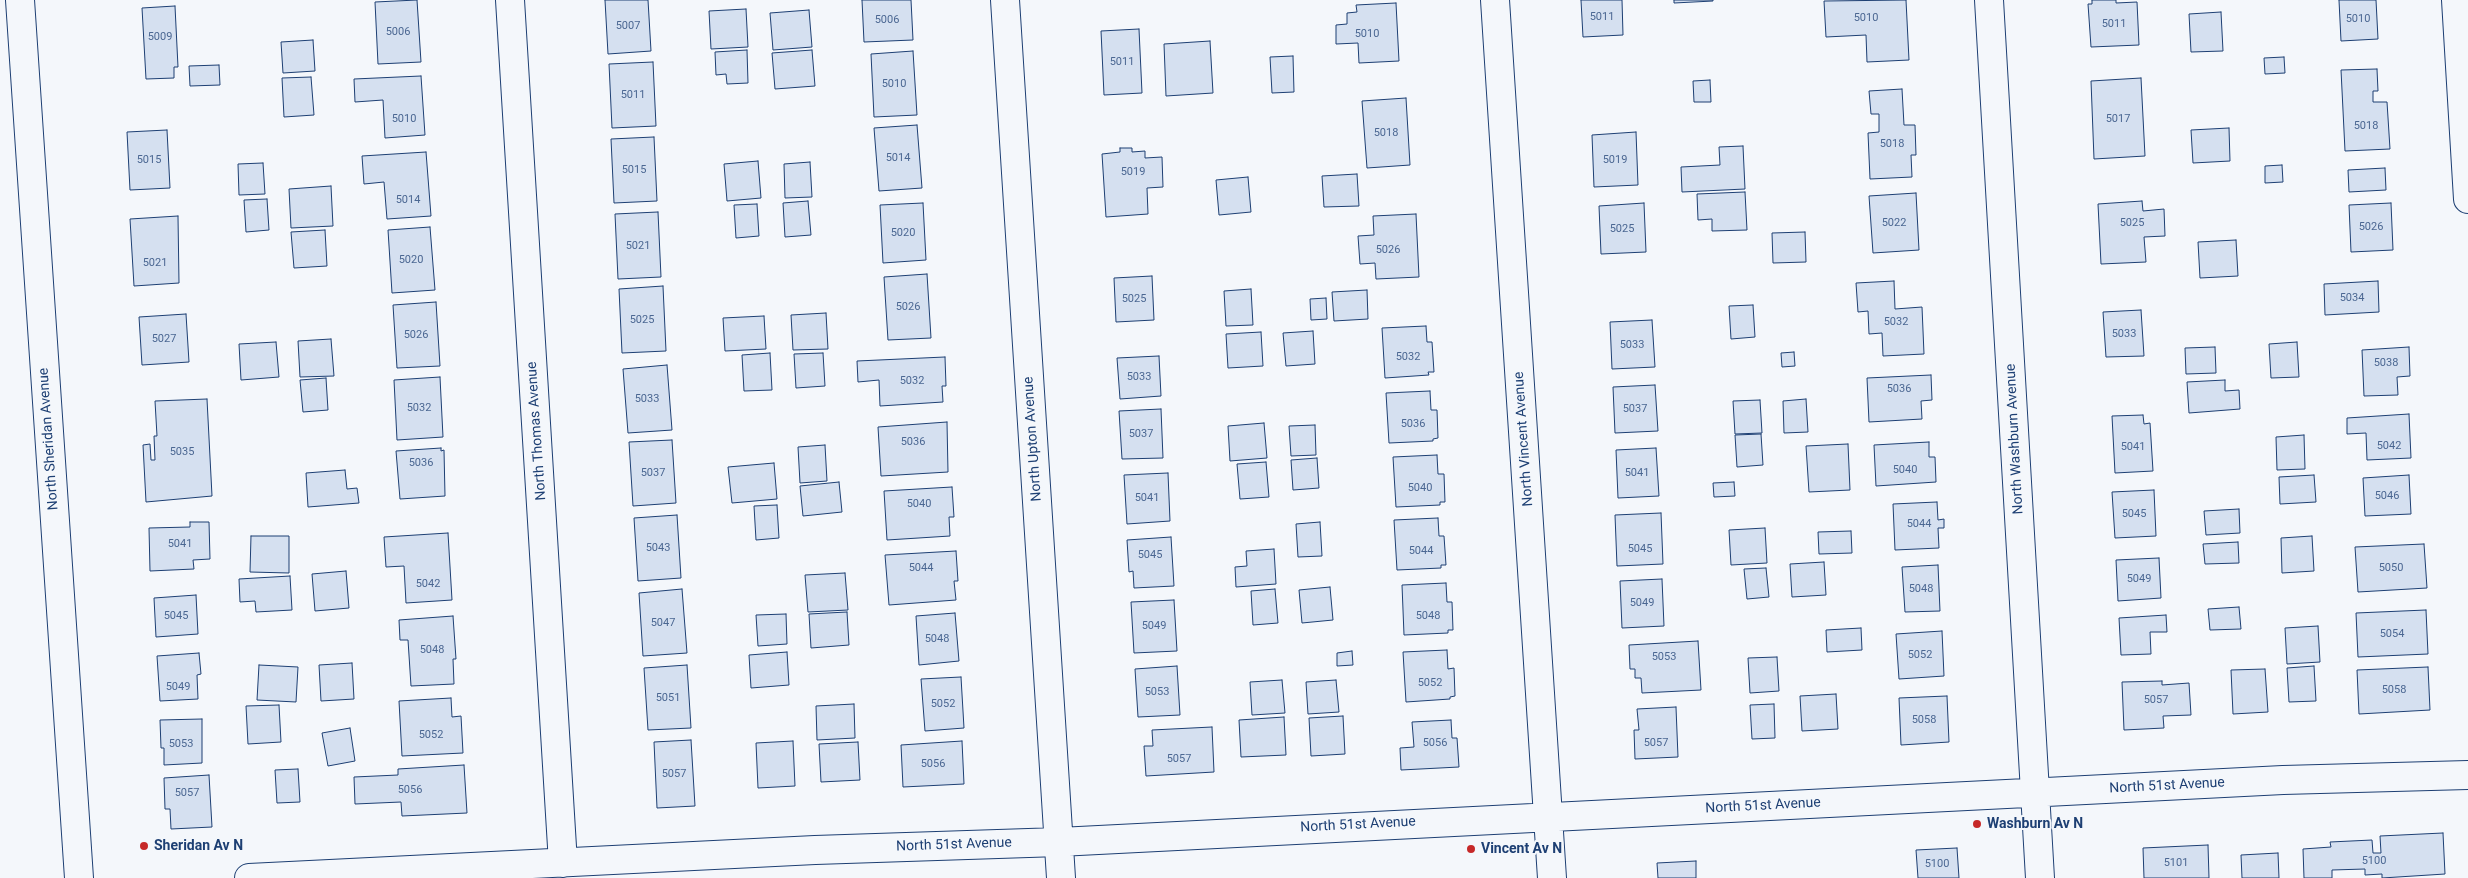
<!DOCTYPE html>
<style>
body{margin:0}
canvas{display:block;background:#f4f7fb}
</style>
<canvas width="2468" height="878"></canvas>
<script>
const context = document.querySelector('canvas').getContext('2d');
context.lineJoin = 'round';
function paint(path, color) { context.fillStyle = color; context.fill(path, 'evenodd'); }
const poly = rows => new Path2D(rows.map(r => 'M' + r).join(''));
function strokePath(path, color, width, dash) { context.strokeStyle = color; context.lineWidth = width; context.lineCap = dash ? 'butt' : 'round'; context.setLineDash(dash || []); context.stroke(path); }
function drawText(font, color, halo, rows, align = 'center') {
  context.font = font + ' Roboto,sans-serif'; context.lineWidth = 4; context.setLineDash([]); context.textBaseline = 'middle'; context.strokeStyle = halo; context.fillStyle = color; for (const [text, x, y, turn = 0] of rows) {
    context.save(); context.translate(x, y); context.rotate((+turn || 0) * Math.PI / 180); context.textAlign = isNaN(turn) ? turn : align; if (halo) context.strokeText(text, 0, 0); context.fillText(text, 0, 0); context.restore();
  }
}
const building = poly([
 [417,0,421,62,378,64,375,2,417,0],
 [605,0,648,0,651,51,608,54,605,0],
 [862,0,911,0,913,40,864,42,862,0],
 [1581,0,1622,0,1623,35,1583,37,1581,0],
 [1674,0,1713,0,1713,1,1674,3,1674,0],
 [1906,0,1909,60,1867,62,1866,35,1826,37,1824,1,1906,0],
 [2092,0,2116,0,2116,3,2137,2,2139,45,2091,47,2088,4,2092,4,2092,0],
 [2339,0,2376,0,2378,39,2341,41,2339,0],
 [1396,3,1399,61,1359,63,1358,43,1336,44,1336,25,1347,24,1347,13,1357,12,1356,5,1396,3],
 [175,6,178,67,174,67,174,78,146,79,142,8,175,6],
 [746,9,748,47,711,49,709,11,746,9],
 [809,10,812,47,773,50,770,13,809,10],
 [2221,12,2223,51,2191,52,2189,14,2221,12],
 [1139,29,1142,93,1104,95,1101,31,1139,29],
 [313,40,315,71,283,73,281,42,313,40],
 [1210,41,1213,93,1166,96,1164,44,1210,41],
 [747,50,748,83,727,84,726,74,716,75,715,52,747,50],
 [812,50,815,86,775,89,772,53,812,50],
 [913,51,917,115,874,117,871,54,913,51],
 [1293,56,1294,92,1272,93,1270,57,1293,56],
 [2284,57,2285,73,2265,74,2264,58,2284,57],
 [653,62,656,126,612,128,609,64,653,62],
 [219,65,220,85,190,86,189,66,219,65],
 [2377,69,2378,91,2373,91,2373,102,2387,102,2390,149,2345,151,2341,70,2377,69],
 [421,76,425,135,385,138,383,100,355,102,354,79,421,76],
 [311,77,314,115,284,117,282,78,311,77],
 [2141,78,2145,156,2094,159,2091,81,2141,78],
 [1710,80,1711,102,1694,102,1693,81,1710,80],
 [1902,89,1904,125,1915,125,1916,155,1911,155,1912,177,1870,179,1868,133,1879,132,1879,114,1871,114,1869,91,1902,89],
 [1406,98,1410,165,1367,168,1362,101,1406,98],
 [917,125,922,188,879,191,874,128,917,125],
 [2229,128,2230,161,2193,163,2191,130,2229,128],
 [167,130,170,188,130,190,127,132,167,130],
 [1636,132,1638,185,1594,187,1592,135,1636,132],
 [654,137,657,201,614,203,611,139,654,137],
 [1743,146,1745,189,1682,192,1681,167,1720,165,1719,147,1743,146],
 [1120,148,1132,148,1132,152,1145,151,1145,158,1162,157,1163,187,1147,188,1148,214,1106,217,1102,154,1120,152,1120,148],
 [426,152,431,216,387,219,384,182,364,184,362,156,426,152],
 [758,161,761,198,727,201,724,164,758,161],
 [810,162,812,197,785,198,784,164,810,162],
 [263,163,265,194,239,195,238,164,263,163],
 [2282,165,2283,182,2265,183,2265,166,2282,165],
 [2385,168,2386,190,2349,192,2348,170,2385,168],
 [1357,174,1359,206,1324,207,1322,176,1357,174],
 [1248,177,1251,212,1219,215,1216,180,1248,177],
 [331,186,333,226,291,228,289,189,331,186],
 [1745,192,1747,230,1712,231,1712,219,1698,220,1697,194,1745,192],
 [1916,193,1919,250,1873,253,1869,196,1916,193],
 [267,199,269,230,246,232,244,200,267,199],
 [808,201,811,235,785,237,783,203,808,201],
 [2142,201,2143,211,2164,209,2165,236,2144,237,2146,262,2101,264,2098,204,2142,201],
 [923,203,926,260,883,263,880,205,923,203],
 [1644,203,1646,252,1601,254,1599,206,1644,203],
 [2391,203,2393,250,2351,252,2349,205,2391,203],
 [757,204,759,236,736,238,734,205,757,204],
 [658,212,661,277,618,279,615,214,658,212],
 [1416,214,1419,277,1376,279,1375,263,1360,264,1358,236,1374,235,1373,216,1416,214],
 [178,216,179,283,134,286,130,219,178,216],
 [430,227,435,290,392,293,388,230,430,227],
 [325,230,327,266,294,268,291,232,325,230],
 [1805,232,1806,262,1773,263,1772,233,1805,232],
 [2236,240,2238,276,2200,278,2198,242,2236,240],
 [927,274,931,338,888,340,884,277,927,274],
 [1152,276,1154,320,1116,322,1114,278,1152,276],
 [1894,281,1895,309,1922,307,1924,354,1883,356,1882,333,1869,334,1868,311,1858,312,1856,283,1894,281],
 [2378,281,2379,312,2325,315,2324,284,2378,281],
 [663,286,666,351,622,353,619,289,663,286],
 [1251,289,1253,325,1226,326,1224,291,1251,289],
 [1367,290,1368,319,1334,321,1332,292,1367,290],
 [1326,298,1327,319,1311,320,1310,299,1326,298],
 [436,302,440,366,397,368,393,305,436,302],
 [1753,305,1755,337,1731,339,1729,306,1753,305],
 [2141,310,2144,356,2106,357,2103,312,2141,310],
 [826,313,828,349,793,350,791,315,826,313],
 [186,314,189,362,142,365,139,317,186,314],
 [764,316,766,349,725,351,723,318,764,316],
 [1652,320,1655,367,1612,369,1610,322,1652,320],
 [1426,326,1427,342,1432,342,1434,372,1428,372,1429,375,1385,378,1382,328,1426,326],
 [1313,331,1315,364,1286,366,1283,333,1313,331],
 [1261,332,1263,366,1228,368,1226,334,1261,332],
 [331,339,334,376,300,377,298,341,331,339],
 [276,342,279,377,241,380,239,344,276,342],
 [2297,342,2299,377,2271,378,2269,344,2297,342],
 [2215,347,2216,373,2186,374,2185,348,2215,347],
 [2409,347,2410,376,2397,377,2398,395,2364,396,2362,350,2409,347],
 [1794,352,1795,366,1782,367,1781,353,1794,352],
 [770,353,772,390,744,391,742,355,770,353],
 [823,353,825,386,796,388,794,354,823,353],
 [1159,356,1161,396,1120,399,1117,358,1159,356],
 [945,357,946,386,942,386,943,402,880,406,879,380,858,382,857,361,945,357],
 [667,365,672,430,628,433,623,369,667,365],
 [1931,375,1932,400,1921,401,1922,419,1869,422,1867,378,1931,375],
 [440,377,443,437,397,440,394,380,440,377],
 [326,378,328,410,303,412,300,380,326,378],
 [2225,380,2225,391,2239,390,2240,409,2189,413,2187,382,2225,380],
 [1655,385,1658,431,1615,433,1613,387,1655,385],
 [1430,391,1431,410,1437,410,1438,438,1433,439,1433,441,1389,443,1386,393,1430,391],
 [207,399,212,496,146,502,143,445,150,444,151,460,155,460,154,436,157,436,155,401,207,399],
 [1806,399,1808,432,1784,433,1783,401,1806,399],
 [1760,400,1762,433,1735,434,1733,401,1760,400],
 [1161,409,1163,458,1122,459,1119,411,1161,409],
 [2409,414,2411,458,2367,460,2366,433,2347,434,2347,418,2409,414],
 [2143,415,2144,424,2150,423,2153,471,2115,473,2112,416,2143,415],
 [947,422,948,472,881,476,878,427,947,422],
 [1264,423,1267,458,1230,461,1228,426,1264,423],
 [1315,425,1316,455,1291,456,1289,426,1315,425],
 [1761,434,1763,465,1737,467,1735,435,1761,434],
 [2304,435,2305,469,2277,470,2276,437,2304,435],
 [672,440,676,503,633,506,629,442,672,440],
 [1929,442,1929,457,1935,457,1936,482,1876,486,1874,445,1929,442],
 [1848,444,1850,490,1809,492,1806,446,1848,444],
 [825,445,827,481,800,483,798,447,825,445],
 [441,448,441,451,444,450,445,496,400,499,396,451,441,448],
 [1656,448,1659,496,1618,498,1616,450,1656,448],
 [1437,455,1438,474,1444,474,1445,502,1440,502,1440,505,1396,507,1393,457,1437,455],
 [1317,458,1319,488,1293,490,1291,460,1317,458],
 [1266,462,1269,497,1240,499,1237,464,1266,462],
 [774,463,777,499,732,503,728,467,774,463],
 [345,470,347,489,357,488,359,503,308,507,306,473,345,470],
 [1168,473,1170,521,1127,524,1124,475,1168,473],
 [2314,475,2316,502,2280,504,2279,477,2314,475],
 [2409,475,2411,514,2365,516,2363,478,2409,475],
 [839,482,842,512,803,516,800,486,839,482],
 [1734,482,1735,496,1714,497,1713,483,1734,482],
 [952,487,954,517,949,517,950,536,887,540,884,491,952,487],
 [2154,490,2156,536,2115,538,2112,492,2154,490],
 [1937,502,1938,520,1944,519,1944,528,1938,528,1939,548,1895,550,1893,504,1937,502],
 [777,505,779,538,756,540,754,506,777,505],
 [2239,509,2240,533,2206,535,2204,511,2239,509],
 [1661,513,1663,564,1617,566,1615,515,1661,513],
 [677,515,681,578,638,581,634,518,677,515],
 [1438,518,1439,536,1444,536,1446,565,1441,565,1441,568,1397,570,1394,520,1438,518],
 [190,522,209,522,210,559,193,560,194,569,150,571,149,528,190,527,190,522],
 [1320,522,1322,556,1298,557,1296,524,1320,522],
 [1765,528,1767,563,1731,565,1729,530,1765,528],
 [1851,531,1852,553,1819,554,1818,532,1851,531],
 [448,533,452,600,406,603,404,566,386,567,384,537,448,533],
 [251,536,289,536,289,573,250,572,251,536],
 [2312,536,2314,571,2282,573,2281,538,2312,536],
 [1171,537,1174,586,1134,588,1133,571,1129,572,1127,540,1171,537],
 [2238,542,2239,563,2205,564,2203,544,2238,542],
 [2424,544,2427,588,2358,592,2355,547,2424,544],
 [1274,549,1276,584,1236,587,1235,567,1247,566,1246,551,1274,549],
 [956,551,958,581,954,581,956,600,889,605,885,555,956,551],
 [2159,558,2161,598,2118,601,2116,560,2159,558],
 [1824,562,1826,595,1792,597,1790,564,1824,562],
 [1938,565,1940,611,1905,612,1902,567,1938,565],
 [1766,568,1769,597,1747,599,1744,569,1766,568],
 [346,571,349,608,315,611,312,574,346,571],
 [845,573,848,610,808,612,805,575,845,573],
 [290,576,292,610,256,612,255,601,240,602,239,579,290,576],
 [1662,579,1664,626,1622,628,1620,581,1662,579],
 [1446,583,1447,602,1452,602,1453,630,1448,630,1448,633,1404,635,1402,585,1446,583],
 [1330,587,1333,620,1302,623,1299,590,1330,587],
 [682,589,687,653,643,656,639,593,682,589],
 [1275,589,1278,623,1253,625,1251,591,1275,589],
 [196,595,198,634,156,637,154,598,196,595],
 [1174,600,1177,651,1134,653,1131,602,1174,600],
 [2239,607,2241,629,2210,630,2208,609,2239,607],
 [2426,610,2428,654,2358,657,2356,613,2426,610],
 [847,612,849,645,811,648,809,614,847,612],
 [955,613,959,661,919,665,916,616,955,613],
 [786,614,787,644,758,646,756,615,786,614],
 [2166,615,2167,632,2150,632,2151,654,2121,655,2119,618,2166,615],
 [453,616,456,659,453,659,454,684,411,686,408,640,400,640,399,620,453,616],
 [2318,626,2320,662,2287,664,2285,628,2318,626],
 [1861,628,1862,650,1827,652,1826,630,1861,628],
 [1942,631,1944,676,1899,679,1896,634,1942,631],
 [1698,641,1701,690,1642,693,1641,678,1635,678,1635,669,1630,669,1629,645,1698,641],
 [1447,650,1448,669,1454,668,1455,696,1450,697,1450,699,1406,702,1403,652,1447,650],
 [1352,651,1353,665,1337,666,1337,653,1352,651],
 [787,652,789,685,751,688,749,655,787,652],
 [199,653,201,674,197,675,198,699,160,701,157,656,199,653],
 [1777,657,1779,691,1750,693,1748,658,1777,657],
 [352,663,354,699,321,701,319,665,352,663],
 [259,665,298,667,296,702,257,700,259,665],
 [687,665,691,728,648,730,644,668,687,665],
 [1177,666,1180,715,1138,717,1135,669,1177,666],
 [2314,666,2316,701,2289,702,2287,668,2314,666],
 [2428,667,2430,710,2359,714,2357,670,2428,667],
 [2265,669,2268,712,2233,714,2231,670,2265,669],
 [961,677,964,728,925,731,921,679,961,677],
 [1282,680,1285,713,1252,715,1250,682,1282,680],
 [1336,680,1339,712,1308,714,1306,682,1336,680],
 [2162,681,2162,685,2189,683,2191,715,2163,716,2164,728,2124,730,2122,682,2162,681],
 [1836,694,1838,729,1802,731,1800,696,1836,694],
 [1947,696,1949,742,1901,745,1899,698,1947,696],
 [451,698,452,717,461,716,463,753,402,756,399,701,451,698],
 [854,704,855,738,817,740,816,706,854,704],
 [1774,704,1775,738,1752,739,1750,705,1774,704],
 [279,705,281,742,248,744,246,706,279,705],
 [1676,707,1678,757,1635,759,1634,730,1639,730,1637,709,1676,707],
 [1343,716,1345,754,1311,756,1309,718,1343,716],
 [1284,717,1286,755,1241,757,1239,720,1284,717],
 [202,719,202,763,164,765,164,748,161,748,160,720,202,719],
 [1451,720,1452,738,1457,738,1459,767,1401,770,1400,748,1414,747,1412,722,1451,720],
 [1212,727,1214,772,1146,776,1144,746,1153,746,1152,730,1212,727],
 [350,728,355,761,328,766,322,733,350,728],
 [691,740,695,806,657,808,654,742,691,740],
 [793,741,795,786,758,788,756,743,793,741],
 [962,741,964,784,903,787,901,745,962,741],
 [858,742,860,780,821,782,819,744,858,742],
 [464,765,467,813,402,816,401,802,355,804,354,777,398,775,398,769,464,765],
 [298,769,300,802,277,803,275,770,298,769],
 [209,775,212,827,171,829,170,809,165,809,164,778,209,775],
 [2443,833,2445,874,2382,878,2382,874,2365,875,2365,869,2332,870,2332,878,2304,878,2303,849,2331,847,2330,842,2372,840,2373,853,2381,853,2380,836,2443,833],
 [2208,845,2209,878,2144,878,2143,848,2208,845],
 [1957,848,1959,878,1918,878,1916,850,1957,848],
 [2278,853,2279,878,2242,878,2241,855,2278,853],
 [1696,861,1696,878,1658,878,1657,863,1696,861]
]);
const minor = poly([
 [20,0,79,878],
 [510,0,563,863],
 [1005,0,1061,878],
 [1495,0,1552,878],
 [1989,0,2040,878],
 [2456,0,2468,199],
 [249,878,815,850,1059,842,2283,780,2468,775]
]);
const markers = [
 [1977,824,5,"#c62828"],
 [144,846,5,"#c62828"],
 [1471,849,5,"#c62828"]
];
const numberNames = [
 ["5011",1602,17],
 ["5010",1866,18],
 ["5010",2358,19],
 ["5006",887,20],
 ["5011",2114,24],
 ["5007",628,26],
 ["5006",398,32],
 ["5010",1367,34],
 ["5009",160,37],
 ["5011",1122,62],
 ["5010",894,84],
 ["5011",633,95],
 ["5010",404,119],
 ["5017",2118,119],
 ["5018",2366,126],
 ["5018",1386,133],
 ["5018",1892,144],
 ["5014",898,158],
 ["5015",149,160],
 ["5019",1615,160],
 ["5015",634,170],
 ["5019",1133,172],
 ["5014",408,200],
 ["5022",1894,223],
 ["5025",2132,223],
 ["5026",2371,227],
 ["5025",1622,229],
 ["5020",903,233],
 ["5021",638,246],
 ["5026",1388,250],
 ["5020",411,260],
 ["5021",155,263],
 ["5034",2352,298],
 ["5025",1134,299],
 ["5026",908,307],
 ["5025",642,320],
 ["5032",1896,322],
 ["5033",2124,334],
 ["5026",416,335],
 ["5027",164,339],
 ["5033",1632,345],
 ["5032",1408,357],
 ["5038",2386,363],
 ["5033",1139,377],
 ["5032",912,381],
 ["5036",1899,389],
 ["5033",647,399],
 ["5032",419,408],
 ["5037",1635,409],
 ["5036",1413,424],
 ["5037",1141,434],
 ["5036",913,442],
 ["5042",2389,446],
 ["5041",2133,447],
 ["5035",182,452],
 ["5036",421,463],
 ["5040",1905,470],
 ["5037",653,473],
 ["5041",1637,473],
 ["5040",1420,488],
 ["5046",2387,496],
 ["5041",1147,498],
 ["5040",919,504],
 ["5045",2134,514],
 ["5044",1919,524],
 ["5041",180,544],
 ["5043",658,548],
 ["5045",1640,549],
 ["5044",1421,551],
 ["5045",1150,555],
 ["5044",921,568],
 ["5050",2391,568],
 ["5049",2139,579],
 ["5042",428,584],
 ["5048",1921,589],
 ["5049",1642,603],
 ["5045",176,616],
 ["5048",1428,616],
 ["5047",663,623],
 ["5049",1154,626],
 ["5054",2392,634],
 ["5048",937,639],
 ["5048",432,650],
 ["5052",1920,655],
 ["5053",1664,657],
 ["5052",1430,683],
 ["5049",178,687],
 ["5058",2394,690],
 ["5053",1157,692],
 ["5051",668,698],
 ["5057",2156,700],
 ["5052",943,704],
 ["5058",1924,720],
 ["5052",431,735],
 ["5056",1435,743],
 ["5057",1656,743],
 ["5053",181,744],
 ["5057",1179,759],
 ["5056",933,764],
 ["5057",674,774],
 ["5056",410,790],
 ["5057",187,793],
 ["5100",2374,861],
 ["5101",2176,863],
 ["5100",1937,864]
];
const streetNames = [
 ["North Thomas Avenue",537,431,-94],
 ["North Sheridan Avenue",49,439,-94],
 ["North Upton Avenue",1033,439,-94],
 ["North Vincent Avenue",1524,439,-94],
 ["North Washburn Avenue",2015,439,-93],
 ["North 51st Avenue",2167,786,-3],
 ["North 51st Avenue",1763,806,-3],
 ["North 51st Avenue",1358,825,-3],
 ["North 51st Avenue",954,845,-2]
];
const poiNames = [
 ["Washburn Av N",1987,824],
 ["Sheridan Av N",154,846],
 ["Vincent Av N",1481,849]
];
paint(building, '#d5e0f0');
strokePath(building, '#1d3f73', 1);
strokePath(minor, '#1d3f73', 30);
strokePath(minor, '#f4f7fb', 28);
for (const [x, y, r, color] of markers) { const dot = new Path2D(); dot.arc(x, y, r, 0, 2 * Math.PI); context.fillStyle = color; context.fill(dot); strokePath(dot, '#f4f7fb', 2); }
drawText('11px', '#4b6792', null, numberNames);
drawText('14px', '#1d3f73', '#f4f7fb', streetNames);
drawText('bold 14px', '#1d3f73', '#f4f7fb', poiNames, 'left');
</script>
